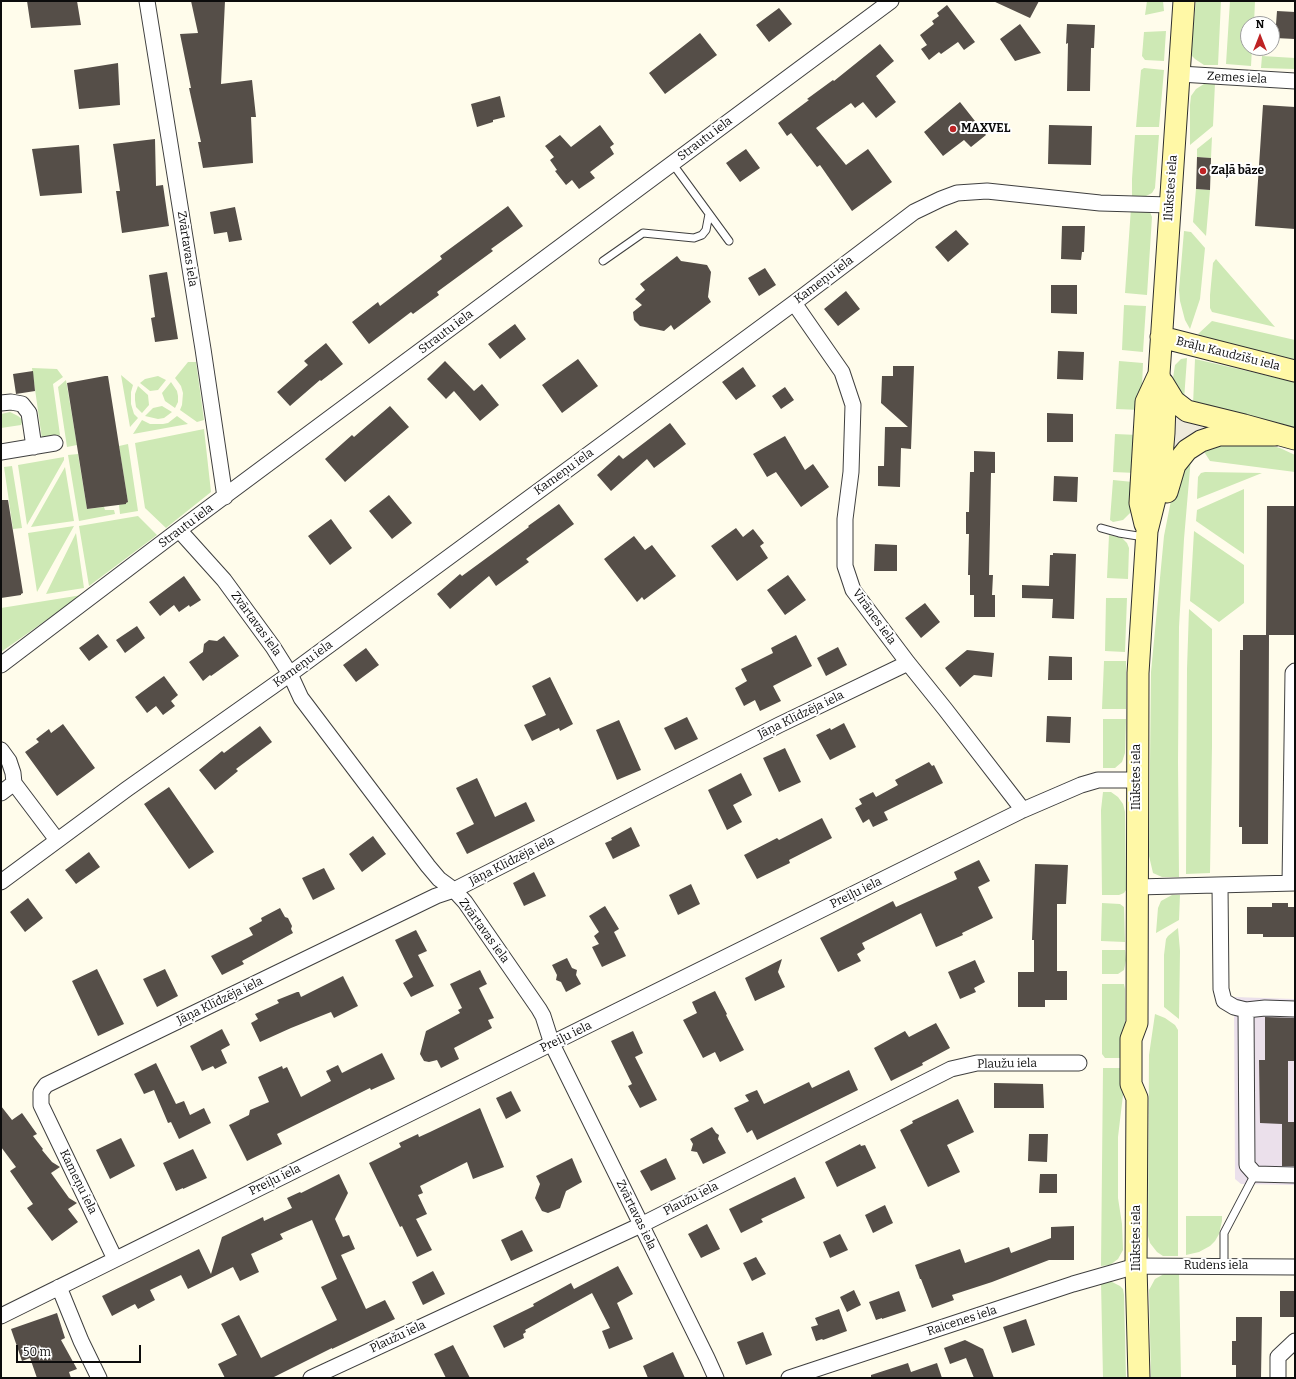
<!DOCTYPE html>
<meta charset="utf-8">
<style>
body{margin:0}
#map{position:relative;width:1296px;height:1379px;overflow:hidden;background:#fffceb;font-family:Bitter,serif}
canvas{display:block}
.frame{position:absolute;inset:0;border:2px solid #0c0c0c;pointer-events:none}
.north{position:absolute;left:1240px;top:16px;width:40px;height:40px;box-sizing:border-box;background:#fff;border:1px solid #9e9e9e;border-radius:50%;rotate:0deg;font-size:11px;font-weight:700;line-height:16px;text-align:center;color:#0c0c0c}
.north::after{content:'';display:block;margin:auto;width:14px;height:18px;background:#be2325;clip-path:polygon(50% 0,100% 100%,50% 72%,0 100%)}
.scale{position:absolute;left:16px;top:1345px;width:125px;height:18px;box-sizing:border-box;border:2px solid #0c0c0c;border-top:0;padding-left:5px;font-size:12px;line-height:14px;white-space:nowrap;color:#0c0c0c;-webkit-text-stroke:3px #fff;paint-order:stroke}
</style>
<div id="map">
<canvas width="1296" height="1379"></canvas>
<div class="frame"></div>
<div class="north">N</div>
<div class="scale">50 m</div>
</div>
<script>
const context = document.querySelector('canvas').getContext('2d');
context.lineJoin = 'round';
function paint(path, color) { context.fillStyle = color; context.fill(path, 'evenodd'); }
const poly = rows => new Path2D(rows.map(r => 'M' + r).join(''));
function strokePath(path, color, width, dash) { context.strokeStyle = color; context.lineWidth = width; context.lineCap = dash ? 'butt' : 'round'; context.setLineDash(dash || []); context.stroke(path); }
function drawText(font, color, halo, rows, align = 'center') {
  context.font = font + ' Bitter,serif'; context.lineWidth = 4; context.setLineDash([]); context.textBaseline = 'middle'; context.strokeStyle = halo; context.fillStyle = color; for (const [text, x, y, turn = 0] of rows) {
    context.save(); context.translate(x, y); context.rotate((+turn || 0) * Math.PI / 180); context.textAlign = isNaN(turn) ? turn : align; if (halo) context.strokeText(text, 0, 0); context.fillText(text, 0, 0); context.restore();
  }
}
const industrial = poly([
 [1234,997,1295,999,1295,1185,1241,1184,1235,1179]
]);
const green = poly([
 [1147,1,1163,1,1164,11,1145,15],
 [1196,1,1221,1,1218,65,1204,65,1195,59,1191,55,1191,47],
 [1230,1,1255,1,1254,24,1248,24,1248,48,1252,48,1251,66,1226,64],
 [1166,31,1164,61,1145,60,1142,56,1144,32],
 [1262,56,1295,58,1295,69,1261,68],
 [1144,68,1164,70,1159,127,1136,127,1141,70],
 [1210,83,1215,83,1213,126,1190,145,1190,105,1191,96,1196,89,1204,84],
 [1135,135,1159,135,1155,188,1152,193,1146,196,1132,196,1132,179],
 [1212,137,1211,158,1197,157,1197,149],
 [1196,189,1210,190,1206,236,1193,222],
 [1131,208,1150,212,1152,217,1147,295,1125,293],
 [1184,231,1191,232,1205,248,1200,299,1190,329,1185,320,1180,301,1179,290],
 [1216,259,1275,327,1212,312,1210,308,1210,295,1213,263],
 [1124,305,1146,306,1143,352,1122,350],
 [1212,321,1295,340,1295,360,1293,361,1211,342,1198,334],
 [1187,358,1184,400,1176,388,1173,378,1175,365,1181,359],
 [1195,359,1295,382,1295,429,1193,405],
 [1119,361,1143,363,1141,410,1116,409],
 [188,362,196,362,204,420,197,422,180,410,182,405,183,393,181,386,175,378],
 [32,368,57,369,63,377,53,384,60,435,42,439],
 [121,375,133,385,131,392,131,404,134,414,138,418,130,427],
 [158,376,166,380,158,390,150,391,140,383,145,379],
 [66,380,77,445,67,447,58,387],
 [171,382,177,391,178,396,178,402,175,408,165,401,162,393],
 [138,386,148,395,149,405,142,413,136,407,135,400,135,394],
 [162,406,172,412,164,418,158,419,145,416,153,408],
 [10,412,18,416,23,420,21,425,1,428,1,414],
 [177,416,188,424,133,434,142,420,150,424,163,424,168,423],
 [204,429,211,492,166,528,145,508,135,443],
 [1115,434,1138,435,1136,473,1113,472],
 [1209,443,1261,443,1280,448,1295,455,1295,472,1210,461,1201,447],
 [128,444,138,511,120,514,119,505,128,502,119,446],
 [78,454,87,509,104,507,105,510,114,510,115,514,79,521,68,455],
 [64,457,64,460,27,525,18,465],
 [1191,457,1184,539,1179,627,1178,762,1179,877,1162,877,1153,873,1149,856,1151,672,1164,536,1176,475],
 [12,466,22,528,13,529,4,467],
 [65,467,74,521,31,527],
 [1205,472,1262,473,1197,499,1198,477,1201,473],
 [1113,480,1133,482,1132,511,1123,520,1113,522,1110,520],
 [1244,489,1244,554,1196,521,1197,510],
 [138,516,157,535,89,586,79,526],
 [74,526,37,592,28,533],
 [1194,531,1244,565,1244,603,1219,622,1190,601],
 [76,533,84,588,46,594],
 [1109,535,1122,538,1127,543,1129,548,1128,579,1107,578],
 [82,595,1,652,1,608],
 [1106,598,1127,598,1125,652,1105,651],
 [1189,609,1212,629,1212,746,1210,873,1186,874,1187,669],
 [1104,661,1126,661,1126,709,1102,709],
 [1103,719,1126,719,1125,753,1122,762,1115,768,1103,768],
 [1103,792,1111,792,1118,797,1123,804,1125,812,1126,890,1124,893,1119,895,1102,895,1101,810],
 [1172,895,1180,895,1179,920,1156,933,1158,908,1161,901],
 [1102,903,1120,904,1124,907,1125,942,1101,941],
 [1178,928,1180,951,1179,1019,1164,1007,1164,955,1166,939,1168,936],
 [1102,950,1125,950,1126,960,1124,970,1118,974,1102,974],
 [1102,984,1124,984,1125,989,1125,1056,1122,1058,1105,1058,1102,1054],
 [1155,1014,1165,1018,1175,1025,1178,1030,1178,1256,1163,1256,1157,1252,1150,1243,1148,1236,1149,1055],
 [1103,1068,1122,1068,1125,1078,1118,1137,1118,1198,1122,1224,1123,1250,1118,1259,1110,1265,1101,1266],
 [1186,1216,1222,1216,1222,1221,1219,1234,1215,1241,1210,1246,1199,1252,1186,1255],
 [1179,1273,1181,1378,1151,1378,1149,1290,1155,1279,1164,1274],
 [1101,1282,1112,1282,1120,1286,1123,1289,1124,1295,1126,1378,1103,1378]
]);
const plaza = poly([
 [1171,410,1233,430,1168,465]
]);
const building = poly([
 [27,1,77,1,81,25,31,28],
 [191,1,225,1,221,84,252,80,256,117,251,117,253,163,203,168,198,142,201,142,189,88,191,88,180,34,198,33],
 [993,1,1039,1,1030,18],
 [947,5,975,42,964,50,958,42,941,54,939,52,929,60,921,49,927,45,920,35,934,24,932,21,939,16,937,13],
 [779,8,792,24,769,42,756,25],
 [1277,11,1295,12,1295,39,1275,38],
 [1020,24,1041,53,1015,61,1000,39],
 [1067,24,1095,25,1094,48,1091,48,1090,91,1067,91,1068,43,1066,44],
 [700,33,717,55,665,94,649,73],
 [880,44,894,61,876,76,896,102,876,118,863,102,855,108,851,103,816,128,846,165,868,149,892,182,852,211,820,165,817,167,791,133,787,136,778,123,809,100,807,99,833,80,834,81],
 [118,63,120,105,79,109,74,70],
 [500,96,505,117,493,120,493,122,477,127,471,104],
 [960,102,986,135,971,147,964,140,943,156,924,132],
 [1263,105,1295,107,1295,229,1255,226],
 [600,125,614,144,610,147,614,154,590,172,595,178,579,189,572,180,566,185,555,171,557,170,550,160,554,157,545,146,560,135,571,147],
 [1049,125,1092,126,1091,165,1048,164],
 [155,139,156,186,163,185,169,226,122,233,116,191,120,191,113,144],
 [79,145,82,193,40,196,32,149],
 [746,149,760,168,740,182,726,163],
 [1197,157,1211,158,1210,190,1196,189],
 [508,206,523,226,491,249,493,251,437,292,439,295,413,314,411,312,369,344,352,322,378,302,380,306,442,259,440,256],
 [235,207,242,240,229,242,227,232,214,234,210,212],
 [1062,226,1085,226,1084,252,1082,252,1081,260,1061,259],
 [956,230,969,244,948,262,935,247],
 [677,256,681,261,707,265,711,272,708,297,711,302,674,330,671,325,664,331,640,326,634,320,633,312,642,305,635,299,645,290,640,284],
 [765,268,776,285,759,296,748,278],
 [167,272,178,339,155,342,151,318,155,317,149,275],
 [1051,285,1077,285,1077,314,1051,313],
 [846,291,860,309,838,326,824,309],
 [515,324,526,339,500,359,488,344],
 [326,343,343,364,321,381,320,380,290,406,277,392,308,365,304,361],
 [1058,351,1084,352,1083,380,1057,379],
 [578,359,598,386,562,413,542,385],
 [445,361,474,391,482,384,499,405,480,421,454,391,446,399,427,379],
 [893,366,914,366,911,449,901,448,900,487,878,486,878,466,884,466,885,427,908,427,881,403,882,376,893,376],
 [743,367,756,386,736,400,722,382],
 [33,371,35,391,16,394,13,374],
 [105,376,108,376,128,502,126,503,126,504,87,509,67,383],
 [785,387,794,400,781,409,772,396],
 [390,406,409,427,345,482,325,459,352,435,354,437],
 [1047,413,1073,414,1073,442,1047,442],
 [670,423,686,444,654,468,647,459,611,491,597,475,619,455,623,459],
 [785,436,805,470,813,464,829,487,801,507,776,472,767,477,753,454],
 [974,451,995,452,995,473,991,473,989,575,993,575,992,595,995,595,995,617,974,617,974,595,970,595,970,575,968,575,969,534,966,534,966,512,969,512,970,472,974,472],
 [1054,476,1078,477,1077,502,1053,501],
 [389,495,412,523,392,539,369,511],
 [1,500,8,500,23,593,21,594,21,595,1,598],
 [559,504,574,524,526,559,529,562,496,586,489,576,450,609,437,594,460,574,462,576,529,527,528,526],
 [1267,506,1295,506,1295,635,1269,635,1268,844,1242,844,1242,827,1239,827,1240,650,1243,650,1243,635,1266,635],
 [331,519,352,548,330,565,308,536],
 [736,528,743,537,753,529,764,543,760,546,768,558,737,581,711,546],
 [634,536,645,550,652,545,676,576,644,600,642,597,637,602,604,559],
 [875,544,897,545,897,571,874,571],
 [1053,553,1076,554,1074,619,1052,618,1053,599,1022,598,1022,585,1049,586,1050,555,1053,555],
 [788,575,806,600,785,615,767,590],
 [184,576,201,600,190,607,189,605,179,612,174,605,160,616,149,602],
 [925,603,940,622,921,638,905,618],
 [137,626,145,638,125,653,116,640],
 [98,634,108,647,89,661,79,648],
 [796,635,812,666,773,686,781,701,760,711,755,700,744,706,735,688,747,681,741,669,773,653,771,648],
 [224,636,239,656,211,676,210,675,203,681,189,662,203,652,204,644,209,640,217,641],
 [838,647,847,665,826,676,817,658],
 [366,648,379,665,356,682,343,665],
 [967,650,994,653,992,677,974,675,960,687,945,668],
 [1049,656,1072,657,1072,680,1048,680],
 [164,676,178,695,171,701,175,706,163,715,156,706,147,713,135,697],
 [550,677,573,724,560,731,559,728,532,741,524,725,546,715,532,686],
 [1047,716,1071,717,1070,743,1046,742],
 [687,717,698,739,675,750,664,728],
 [619,720,641,770,617,780,596,730],
 [844,723,856,747,830,760,816,735,830,728,831,730],
 [63,724,95,768,57,796,25,752,39,742,36,739,49,729,51,733],
 [260,726,272,742,236,769,238,771,215,790,199,770,222,751,224,753],
 [785,748,801,782,779,792,763,758],
 [929,762,932,766,934,765,943,783,884,812,888,820,873,827,869,819,863,823,855,808,862,804,859,799,873,792,876,797,898,785,895,780],
 [741,773,752,795,733,805,742,822,727,830,708,790],
 [477,778,495,817,526,802,535,821,467,854,456,833,474,824,456,788],
 [169,787,214,852,189,869,144,804],
 [822,818,832,838,789,860,790,863,757,879,744,855,777,838,779,840],
 [631,827,640,846,613,859,605,843,612,840,611,838],
 [373,836,386,854,362,872,349,854],
 [89,852,100,867,76,884,65,870],
 [979,860,990,881,978,887,993,918,962,933,963,935,936,947,921,913,862,943,865,949,857,954,861,961,838,972,820,938,893,901,896,907,957,879,954,872],
 [1035,864,1068,865,1066,904,1057,904,1057,971,1067,971,1067,1000,1045,1000,1045,1007,1018,1007,1018,972,1034,972,1034,940,1032,940],
 [324,868,335,889,313,900,302,878],
 [534,872,546,896,524,906,513,883],
 [691,884,700,904,678,915,669,895],
 [28,898,43,918,25,932,10,912],
 [1272,903,1288,903,1288,907,1295,907,1295,937,1263,937,1263,934,1247,934,1247,907,1272,907],
 [605,906,619,929,614,932,626,956,602,967,592,947,599,944,594,936,599,932,589,916],
 [280,908,285,917,288,918,292,926,291,929,293,933,242,961,244,964,222,975,211,956,253,935,249,928,262,921,261,918],
 [416,930,427,951,418,955,434,986,411,997,403,983,413,977,395,940],
 [567,958,572,968,577,970,576,975,581,984,566,992,561,982,556,980,557,975,552,965],
 [782,959,778,972,785,987,755,1001,745,978],
 [975,960,985,982,974,988,976,992,960,999,948,972],
 [97,969,124,1024,98,1036,72,981],
 [165,969,178,996,157,1007,143,979],
 [480,970,487,984,479,988,494,1018,488,1020,492,1028,454,1048,459,1059,441,1068,437,1060,429,1062,424,1061,420,1054,426,1031,460,1013,458,1010,462,1008,450,984],
 [343,976,358,1006,334,1018,331,1012,291,1028,260,1042,251,1023,258,1019,255,1014,279,1003,277,1000,297,992,299,992,301,997],
 [715,991,727,1014,726,1015,744,1050,720,1062,715,1052,703,1058,683,1020,697,1013,692,1002],
 [1265,1017,1295,1018,1295,1061,1288,1061,1288,1122,1295,1122,1295,1166,1282,1166,1282,1124,1260,1123,1259,1060,1265,1060],
 [936,1023,950,1048,922,1063,923,1065,891,1081,874,1048,905,1031,909,1037],
 [222,1029,230,1045,221,1050,227,1063,215,1069,213,1066,202,1071,190,1046],
 [633,1031,643,1053,635,1057,657,1100,640,1108,628,1086,632,1084,611,1041],
 [382,1053,395,1079,371,1090,370,1088,277,1134,282,1144,247,1161,229,1125,249,1115,250,1110,269,1102,258,1077,282,1066,283,1069,287,1067,301,1097,331,1081,326,1071,338,1065,342,1073],
 [156,1063,176,1104,184,1101,190,1115,204,1108,211,1123,179,1139,171,1122,168,1123,154,1090,144,1094,134,1074],
 [849,1070,858,1090,757,1140,752,1130,747,1133,734,1108,749,1101,745,1095,757,1090,764,1104,809,1082,812,1088],
 [994,1083,1043,1084,1044,1108,994,1108],
 [511,1091,521,1111,506,1119,496,1098],
 [958,1099,974,1132,947,1145,960,1172,928,1187,900,1130,913,1123,912,1121],
 [1,1106,12,1120,22,1113,37,1134,33,1136,43,1149,42,1150,52,1162,60,1167,51,1173,69,1198,77,1203,68,1209,78,1222,52,1241,27,1208,33,1204,10,1171,16,1167,1,1147],
 [480,1108,504,1167,473,1179,467,1162,420,1186,423,1193,418,1195,427,1214,416,1219,432,1250,417,1257,402,1226,400,1227,369,1163,401,1147,399,1143,418,1134,419,1137,430,1132],
 [712,1127,716,1133,719,1135,718,1139,726,1153,703,1164,697,1152,691,1151,693,1144,690,1139],
 [1029,1134,1048,1134,1047,1162,1028,1161],
 [121,1138,135,1166,110,1179,96,1150],
 [860,1144,861,1146,865,1145,876,1168,837,1187,825,1162],
 [193,1149,207,1178,183,1189,183,1188,176,1191,163,1163],
 [572,1158,582,1182,566,1191,560,1208,548,1213,542,1211,535,1198,540,1184,536,1176],
 [666,1158,676,1179,651,1191,640,1171],
 [339,1174,348,1193,335,1219,343,1237,349,1235,355,1249,341,1255,366,1309,385,1300,395,1319,332,1349,332,1348,272,1378,225,1378,218,1364,237,1355,221,1324,239,1315,261,1358,337,1320,321,1287,337,1279,312,1220,280,1234,283,1239,251,1254,259,1272,240,1281,233,1267,188,1289,181,1275,150,1290,155,1300,138,1309,135,1304,112,1316,102,1296,199,1249,211,1274,222,1237,263,1217,264,1221,292,1208,287,1198,300,1192,301,1193],
 [1040,1174,1057,1174,1057,1193,1039,1193],
 [795,1177,805,1198,761,1219,763,1222,741,1233,729,1209],
 [885,1205,893,1223,873,1233,865,1215],
 [707,1224,720,1249,701,1258,688,1234],
 [1074,1226,1074,1260,1049,1260,992,1282,952,1295,954,1300,932,1308,921,1279,920,1279,915,1265,960,1249,965,1263,1009,1247,1011,1253,1051,1238,1051,1227],
 [522,1230,533,1251,511,1261,501,1240],
 [840,1234,848,1250,830,1258,823,1242],
 [756,1257,766,1274,752,1281,743,1263],
 [618,1266,633,1294,617,1303,633,1339,609,1349,602,1331,610,1328,592,1293,525,1330,526,1332,523,1334,524,1338,504,1348,493,1326,534,1306,533,1304,571,1283,574,1289],
 [433,1271,445,1294,423,1305,412,1282],
 [854,1290,861,1305,847,1312,840,1297],
 [899,1291,906,1311,882,1319,882,1318,876,1320,869,1302],
 [1280,1291,1295,1291,1295,1317,1280,1317],
 [839,1309,847,1331,823,1340,822,1339,816,1341,811,1327,818,1325,815,1318],
 [57,1313,65,1338,61,1340,77,1369,69,1372,71,1378,37,1378,30,1358,22,1361,11,1329],
 [1236,1317,1262,1317,1261,1378,1236,1378,1236,1365,1232,1365,1232,1341,1236,1341],
 [1026,1319,1035,1345,1012,1353,1003,1327],
 [763,1332,772,1355,746,1365,737,1342],
 [965,1340,983,1349,994,1378,974,1378,966,1358,950,1364,944,1348],
 [453,1345,470,1378,446,1378,434,1354],
 [673,1352,685,1378,648,1378,643,1366],
 [908,1363,911,1372,937,1363,942,1378,871,1378,871,1375]
]);
const lane = poly([
 [672,163,729,241],
 [603,261,643,233,694,238,702,235,706,230,709,214],
 [1101,528,1119,533,1144,537],
 [1224,1266,1224,1233,1255,1174]
]);
const street = poly([
 [147,1,203,349,225,497],
 [1180,74,1295,81],
 [794,303,842,372,853,405,851,472,845,519,845,566,853,590,908,663,945,709,1023,810],
 [1,403,11,402,22,404,29,413,34,447],
 [1,452,55,443],
 [179,530,224,580,273,647,290,674,301,698,428,866,439,879,454,890,465,902,539,1009,543,1016,552,1044,707,1358,716,1378],
 [1,665,179,530,891,1],
 [1,750,9,761,13,773,14,783,57,840],
 [1,793,14,783],
 [1,882,127,789,290,674,794,303,914,212,941,199,957,193,987,191,1100,203,1169,205],
 [1290,883,1293,673,1295,671],
 [1220,885,1221,989,1224,1001,1234,1007,1246,1010,1247,1165,1255,1174,1295,1175],
 [1137,887,1295,883],
 [1246,1010,1265,1008,1295,1009],
 [115,1259,41,1105,41,1092,46,1085,436,896,454,890,779,725,908,663],
 [59,1287,81,1341,99,1378],
 [1,1316,1023,810,1081,785,1098,780,1137,780],
 [311,1378,641,1225,951,1069,977,1063,1079,1063],
 [789,1378,1073,1284,1136,1266,1295,1267],
 [1278,1378,1278,1357,1295,1341]
]);
const secondary = poly([
 [1161,337,1295,371],
 [1163,383,1174,401,1187,411,1244,425,1295,439],
 [1167,492,1175,465,1187,450,1201,441,1219,435,1275,435],
 [1145,524,1140,503,1146,402,1159,374],
 [1139,1378,1136,1266,1137,1098,1131,1084,1131,1039,1137,1023,1138,673,1147,531,1160,479,1164,433,1165,405,1159,374,1184,1]
]);
const markers = [
 [953,129,4,"#be2325"],
 [1203,171,4,"#be2325"]
];
const streetNames = [
 ["Zemes iela",1237,78,3],
 ["Strautu iela",705,139,-37],
 ["Ilūkstes iela",1171,188,-86],
 ["Zvārtavas iela",187,249,81],
 ["Kameņu iela",824,280,-37],
 ["Strautu iela",446,332,-37],
 ["Brāļu Kaudzīšu iela",1228,354,14],
 ["Kameņu iela",564,472,-36],
 ["Strautu iela",186,526,-37],
 ["Virānes iela",874,617,54],
 ["Zvārtavas iela",256,624,54],
 ["Kameņu iela",303,664,-36],
 ["Jāņa Klīdzēja iela",801,715,-26],
 ["Ilūkstes iela",1137,777,-90],
 ["Jāņa Klīdzēja iela",512,861,-27],
 ["Preiļu iela",856,893,-26],
 ["Zvārtavas iela",484,931,54],
 ["Jāņa Klīdzēja iela",220,1001,-26],
 ["Preiļu iela",566,1037,-26],
 ["Plaužu iela",1007,1064,-1],
 ["Preiļu iela",275,1180,-26],
 ["Kameņu iela",78,1182,64],
 ["Plaužu iela",691,1199,-27],
 ["Zvārtavas iela",636,1215,64],
 ["Ilūkstes iela",1137,1238,-90],
 ["Rudens iela",1216,1266],
 ["Raicenes iela",962,1321,-18],
 ["Plaužu iela",398,1337,-25]
];
const poiNames = [
 ["MAXVEL",961,129],
 ["Zaļā bāze",1211,171]
];
paint(industrial, '#ebe0eb');
paint(green, '#cee9b5');
paint(plaza, '#eeeadb');
paint(building, '#554e48');
strokePath(lane, '#3f3f3f', 9);
strokePath(street, '#3f3f3f', 17);
strokePath(secondary, '#2e2e2e', 23);
strokePath(lane, '#fff', 7);
strokePath(street, '#fff', 15);
strokePath(secondary, '#fff8a6', 21);
for (const [x, y, r, color] of markers) { const dot = new Path2D(); dot.arc(x, y, r, 0, 2 * Math.PI); context.fillStyle = color; context.fill(dot); strokePath(dot, '#fff', 1.5); }
drawText('12px', '#0c0c0c', '#fff', streetNames);
drawText('bold 12px', '#0c0c0c', '#fff', poiNames, 'left');
</script>
